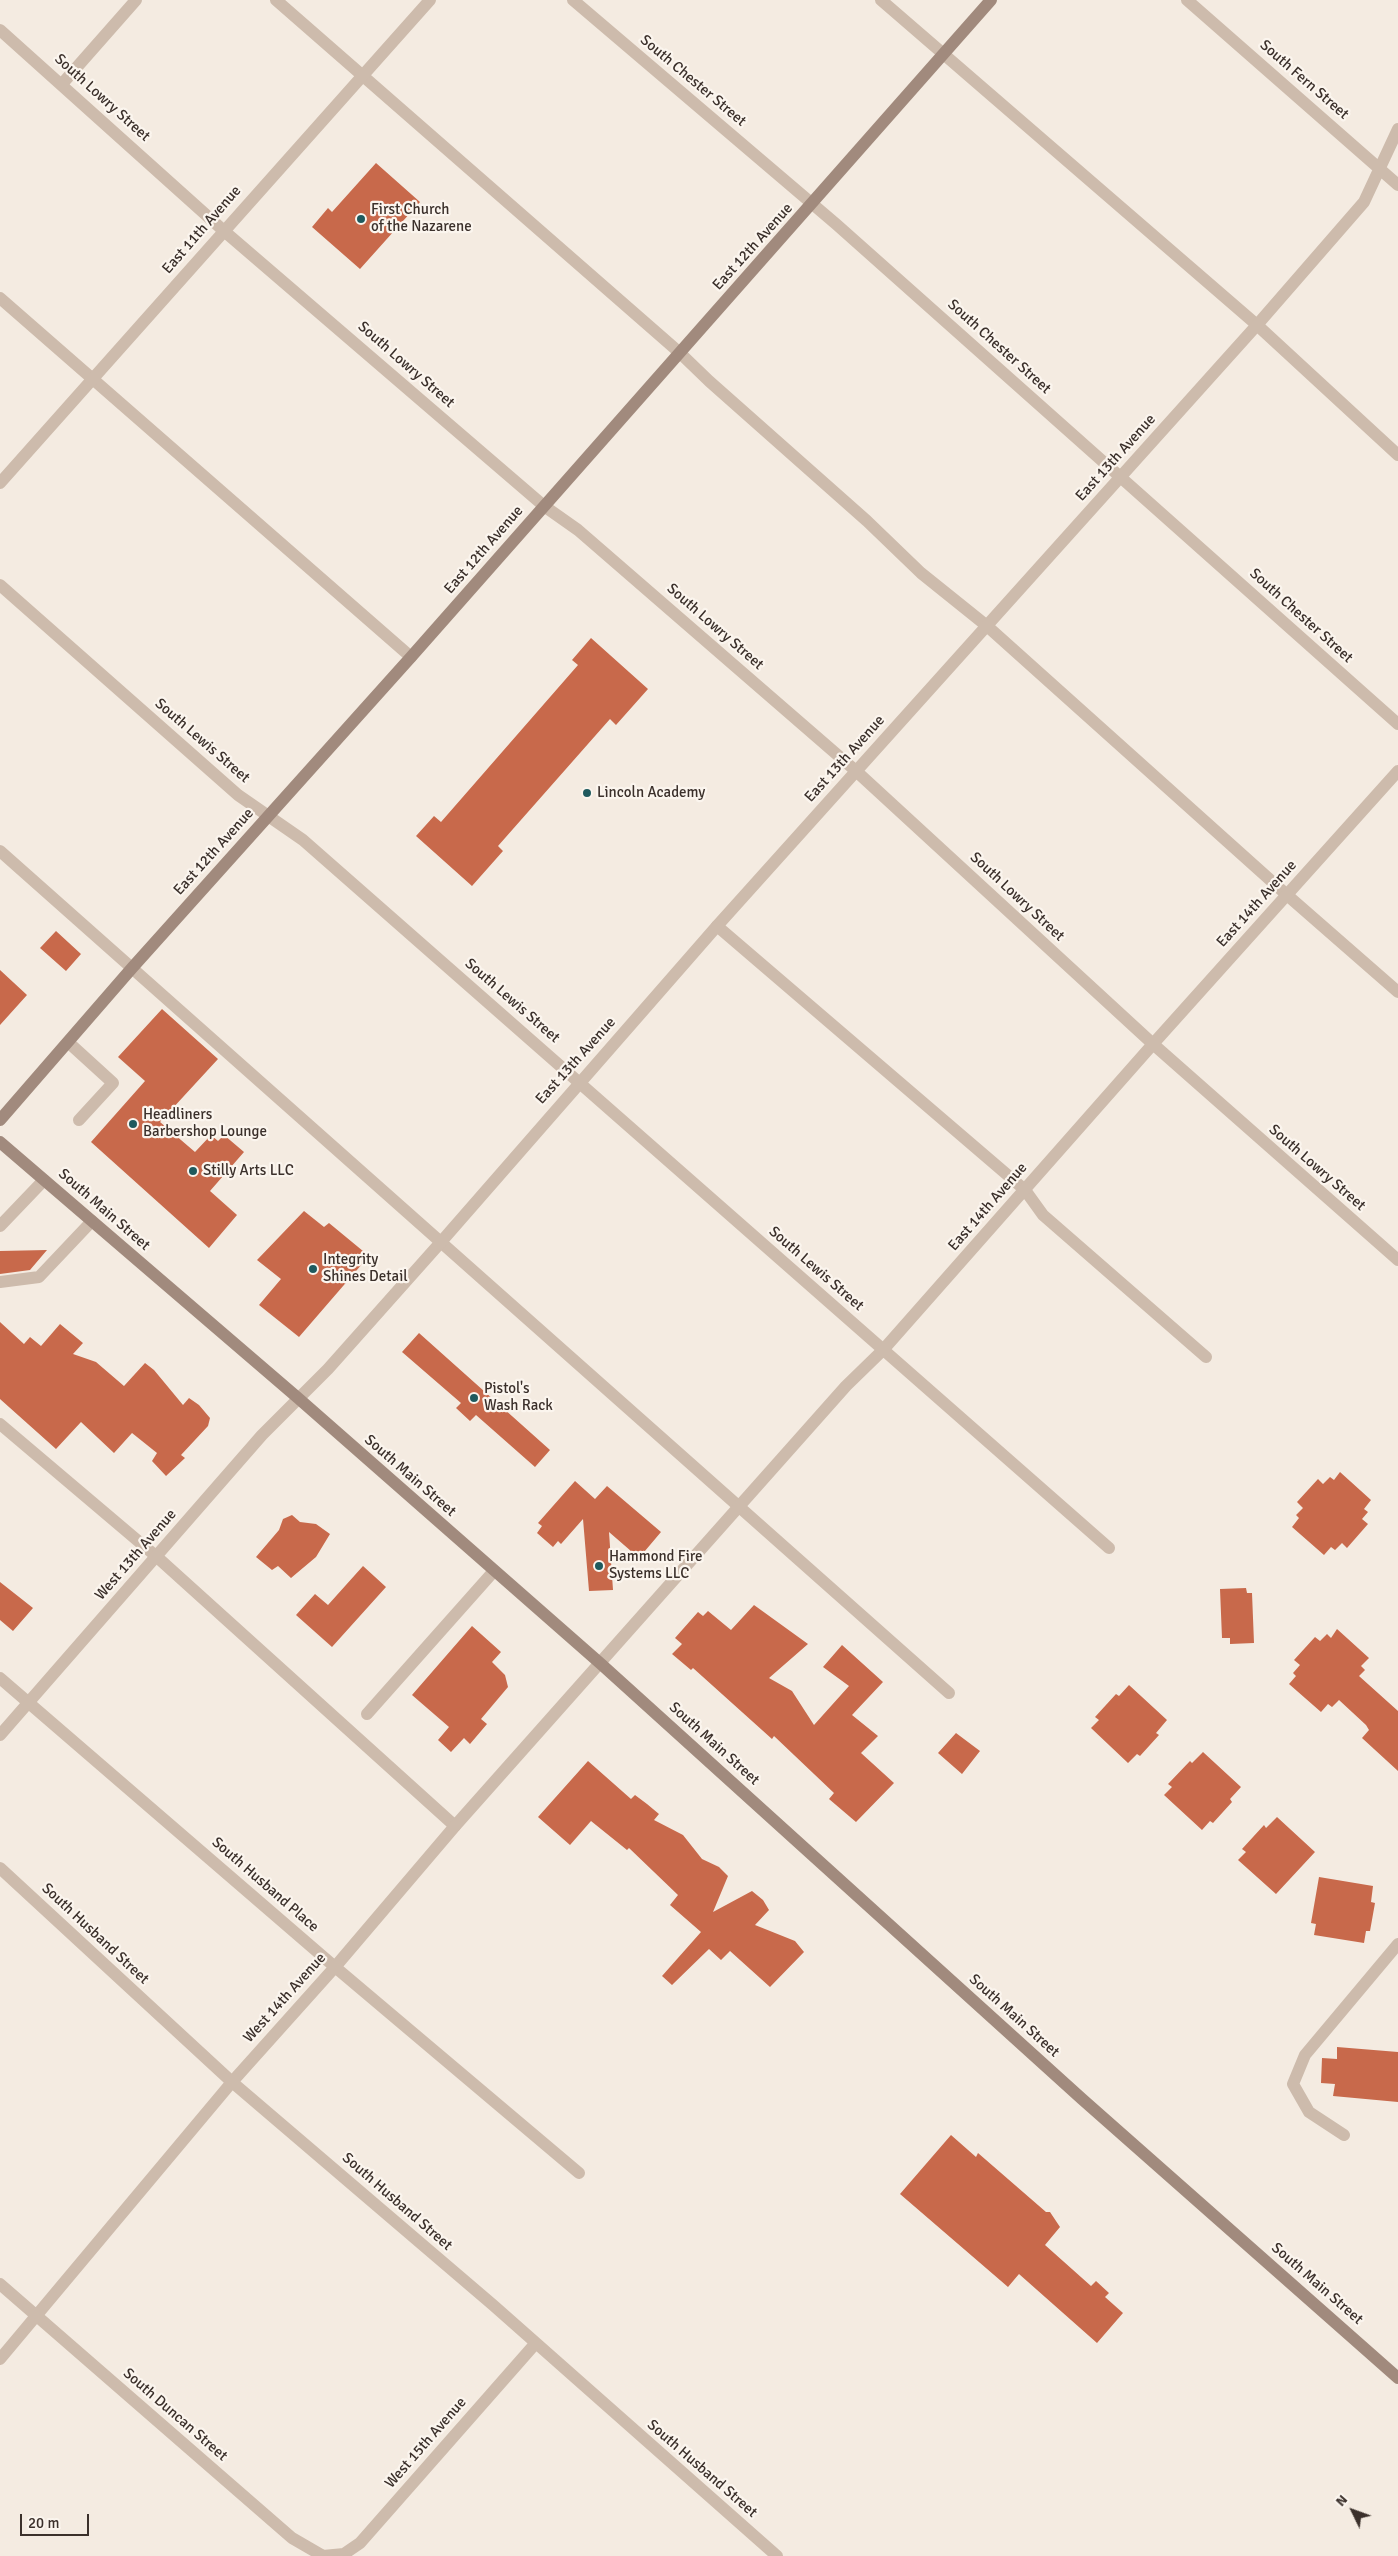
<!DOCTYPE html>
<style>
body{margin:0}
#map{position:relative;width:1398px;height:2556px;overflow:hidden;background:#f4ebe1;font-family:Signika,sans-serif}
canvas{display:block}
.north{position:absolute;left:1328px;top:2486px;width:50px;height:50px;-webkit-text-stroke:4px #fbf5ee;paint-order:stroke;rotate:312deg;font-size:14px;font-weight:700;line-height:20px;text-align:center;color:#3b302b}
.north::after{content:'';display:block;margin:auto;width:18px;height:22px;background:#3b302b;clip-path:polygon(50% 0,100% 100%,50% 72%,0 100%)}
.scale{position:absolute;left:20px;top:2514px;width:69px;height:22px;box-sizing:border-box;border:2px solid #3b302b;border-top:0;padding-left:6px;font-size:15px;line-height:18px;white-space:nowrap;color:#3b302b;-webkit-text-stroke:4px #fbf5ee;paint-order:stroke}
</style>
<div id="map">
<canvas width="1398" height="2556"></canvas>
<div class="north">N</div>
<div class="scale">20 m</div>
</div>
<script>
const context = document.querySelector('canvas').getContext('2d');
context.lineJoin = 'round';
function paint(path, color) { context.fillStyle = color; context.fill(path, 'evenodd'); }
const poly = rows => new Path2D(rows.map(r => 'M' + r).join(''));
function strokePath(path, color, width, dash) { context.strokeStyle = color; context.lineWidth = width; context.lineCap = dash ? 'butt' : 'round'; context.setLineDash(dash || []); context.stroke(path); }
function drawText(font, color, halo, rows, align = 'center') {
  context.font = font + ' Signika,sans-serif'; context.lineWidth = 4.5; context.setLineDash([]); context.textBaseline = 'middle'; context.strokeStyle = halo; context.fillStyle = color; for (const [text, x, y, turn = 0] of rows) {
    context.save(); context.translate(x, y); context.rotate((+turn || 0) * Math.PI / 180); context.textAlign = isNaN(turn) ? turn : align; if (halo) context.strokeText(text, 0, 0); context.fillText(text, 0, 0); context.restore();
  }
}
const building = poly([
 [376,163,420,202,360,269,312,227,328,208,332,212],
 [591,638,648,689,616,725,610,719,498,846,503,851,472,886,416,836,434,816,441,822,578,665,572,660],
 [56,931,81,954,66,971,40,948],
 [0,970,27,995,0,1025],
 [162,1009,218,1059,160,1122,195,1152,211,1135,218,1141,224,1135,244,1152,210,1191,237,1215,209,1248,91,1142,145,1081,118,1057],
 [304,1211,324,1227,329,1223,369,1256,299,1337,259,1305,281,1279,257,1260],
 [47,1250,30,1270,0,1274,0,1251],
 [0,1322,24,1344,30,1337,41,1346,60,1324,83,1343,73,1354,96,1362,124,1386,145,1363,154,1370,183,1405,189,1398,199,1405,210,1418,208,1426,181,1455,185,1458,166,1476,152,1461,157,1453,132,1433,114,1453,81,1422,56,1449,0,1399],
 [419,1333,550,1450,535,1467,476,1415,470,1421,456,1408,461,1403,402,1352],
 [1340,1472,1371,1500,1364,1509,1368,1512,1362,1519,1368,1524,1347,1548,1342,1543,1335,1550,1331,1547,1324,1555,1292,1527,1299,1518,1296,1515,1303,1508,1297,1502,1318,1479,1323,1484,1330,1477,1334,1480],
 [575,1481,595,1499,607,1486,661,1532,639,1558,609,1532,613,1590,589,1591,583,1519,561,1544,558,1541,553,1547,537,1533,542,1526,538,1523],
 [292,1515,300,1522,316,1524,330,1534,316,1557,291,1578,278,1566,272,1570,256,1557,279,1530,283,1519],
 [363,1566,386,1587,332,1647,296,1615,315,1594,328,1605],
 [0,1582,33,1608,13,1631,0,1620],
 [1246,1588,1247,1593,1252,1593,1254,1643,1230,1644,1230,1638,1222,1638,1220,1589],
 [754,1605,808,1644,769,1678,792,1691,814,1725,849,1686,823,1667,842,1645,883,1682,852,1715,878,1736,861,1753,894,1783,856,1822,829,1799,834,1793,774,1736,772,1739,693,1668,691,1670,672,1654,682,1644,675,1638,698,1612,703,1616,708,1611,731,1630],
 [472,1626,501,1652,492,1662,505,1675,508,1687,481,1719,487,1724,470,1744,464,1738,451,1752,438,1740,449,1727,412,1695],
 [1337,1629,1369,1658,1361,1666,1365,1670,1359,1676,1398,1711,1398,1771,1362,1738,1369,1730,1366,1725,1339,1700,1332,1707,1328,1704,1321,1712,1289,1684,1296,1676,1293,1673,1300,1665,1294,1660,1315,1637,1320,1641,1327,1634,1331,1638],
 [1129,1685,1167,1720,1156,1733,1159,1735,1140,1756,1137,1754,1128,1763,1091,1728,1099,1720,1095,1717,1116,1694,1119,1696],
 [956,1733,980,1751,962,1774,938,1753],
 [1203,1752,1241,1787,1230,1799,1232,1802,1213,1823,1210,1821,1202,1830,1164,1795,1172,1787,1168,1784,1190,1761,1192,1763],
 [588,1761,631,1799,635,1795,647,1804,659,1814,654,1820,683,1835,702,1859,719,1867,728,1876,713,1912,752,1891,763,1900,769,1910,755,1925,795,1941,804,1952,770,1987,730,1951,721,1960,709,1949,672,1985,662,1976,701,1932,670,1905,678,1895,629,1848,627,1850,591,1821,570,1845,538,1817],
 [1277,1817,1315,1852,1276,1894,1238,1860,1246,1852,1242,1849,1264,1825,1266,1828],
 [1319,1877,1373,1886,1371,1902,1375,1903,1370,1931,1366,1931,1364,1943,1314,1935,1316,1924,1311,1923],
 [1337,2047,1398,2052,1398,2102,1333,2096,1335,2084,1321,2083,1322,2058,1337,2059],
 [951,2135,976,2157,978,2153,1046,2212,1050,2212,1060,2227,1045,2245,1091,2286,1096,2281,1109,2293,1105,2297,1123,2313,1097,2343,1019,2274,1008,2287,900,2194]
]);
const lane = poly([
 [276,0,680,353,709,381,867,521,921,573,987,626,1287,895,1398,992],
 [881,0,1257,325,1398,455],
 [62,84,136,0],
 [0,298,411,657],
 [0,851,949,1693],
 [717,926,1025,1190,1043,1215,1206,1357],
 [68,1042,113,1083,79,1120],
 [0,1226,44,1180],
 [0,1282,39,1277,92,1221],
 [0,1424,157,1557,455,1826],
 [367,1714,494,1571],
 [1344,2135,1309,2112,1293,2084,1305,2055,1398,1944]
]);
const street = poly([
 [573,0,836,224,1398,724],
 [1187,0,1398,185],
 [0,30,224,231,544,506,578,530,856,771,1153,1044,1398,1260],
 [0,483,430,0],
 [0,585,238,795,303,840,1109,1548],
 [0,1678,335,1967,579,2173],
 [0,1735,262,1435,328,1369,441,1242,717,926,1257,325,1364,202,1398,129],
 [0,1868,232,2082,493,2305,777,2556],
 [0,2284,292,2538,323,2556,344,2554,360,2543,535,2344],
 [0,2359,232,2082,335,1967,455,1826,846,1386,883,1350,1153,1044,1398,771]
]);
const secondary = poly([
 [0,1120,132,968,411,657,991,0],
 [0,1142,298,1398,601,1664,1082,2099,1398,2378]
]);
const markers = [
 [361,219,5,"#1f5a5e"],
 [587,793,5,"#1f5a5e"],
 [133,1124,5,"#1f5a5e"],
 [193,1171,5,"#1f5a5e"],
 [313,1269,5,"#1f5a5e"],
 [474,1398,5,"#1f5a5e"],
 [599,1566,5,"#1f5a5e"]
];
const streetNames = [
 ["South Fern Street",1304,80,41],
 ["South Chester Street",693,81,40],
 ["South Lowry Street",102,98,42],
 ["East 11th Avenue",202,230,-49],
 ["East 12th Avenue",753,247,-48],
 ["South Chester Street",999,347,42],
 ["South Lowry Street",406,365,41],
 ["East 13th Avenue",1116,458,-48],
 ["East 12th Avenue",484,550,-49],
 ["South Chester Street",1301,616,42],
 ["South Lowry Street",715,627,41],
 ["South Lewis Street",202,741,41],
 ["East 13th Avenue",845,759,-48],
 ["East 12th Avenue",214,852,-48],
 ["South Lowry Street",1017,897,43],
 ["East 14th Avenue",1257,904,-48],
 ["South Lewis Street",512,1001,41],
 ["East 13th Avenue",576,1061,-48],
 ["South Lowry Street",1317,1168,41],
 ["East 14th Avenue",988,1207,-49],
 ["South Main Street",104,1210,41],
 ["South Lewis Street",816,1269,41],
 ["South Main Street",410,1476,41],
 ["West 13th Avenue",136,1555,-49],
 ["South Main Street",714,1744,42],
 ["South Husband Place",265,1885,41],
 ["South Husband Street",95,1934,43],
 ["West 14th Avenue",285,1998,-48],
 ["South Main Street",1014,2016,42],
 ["South Husband Street",397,2202,41],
 ["South Main Street",1317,2284,41],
 ["South Duncan Street",175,2415,41],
 ["West 15th Avenue",426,2443,-49],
 ["South Husband Street",702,2469,41]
];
const poiNames = [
 ["First Church",371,210],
 ["of the Nazarene",371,227],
 ["Lincoln Academy",597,793],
 ["Headliners",143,1115],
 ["Barbershop Lounge",143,1132],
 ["Stilly Arts LLC",203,1171],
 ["Integrity",323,1260],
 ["Shines Detail",323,1277],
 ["Pistol's",484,1389],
 ["Wash Rack",484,1406],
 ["Hammond Fire",609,1557],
 ["Systems LLC",609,1574]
];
paint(building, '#c8694b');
strokePath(lane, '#cdbbac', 12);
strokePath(street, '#cdbbac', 12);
strokePath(secondary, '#a18a7d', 12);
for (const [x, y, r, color] of markers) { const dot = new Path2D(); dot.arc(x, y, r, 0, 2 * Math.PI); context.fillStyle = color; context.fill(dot); strokePath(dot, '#fbf5ee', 2); }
drawText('15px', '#3b302b', '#fbf5ee', streetNames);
drawText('15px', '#3b302b', '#fbf5ee', poiNames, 'left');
</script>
